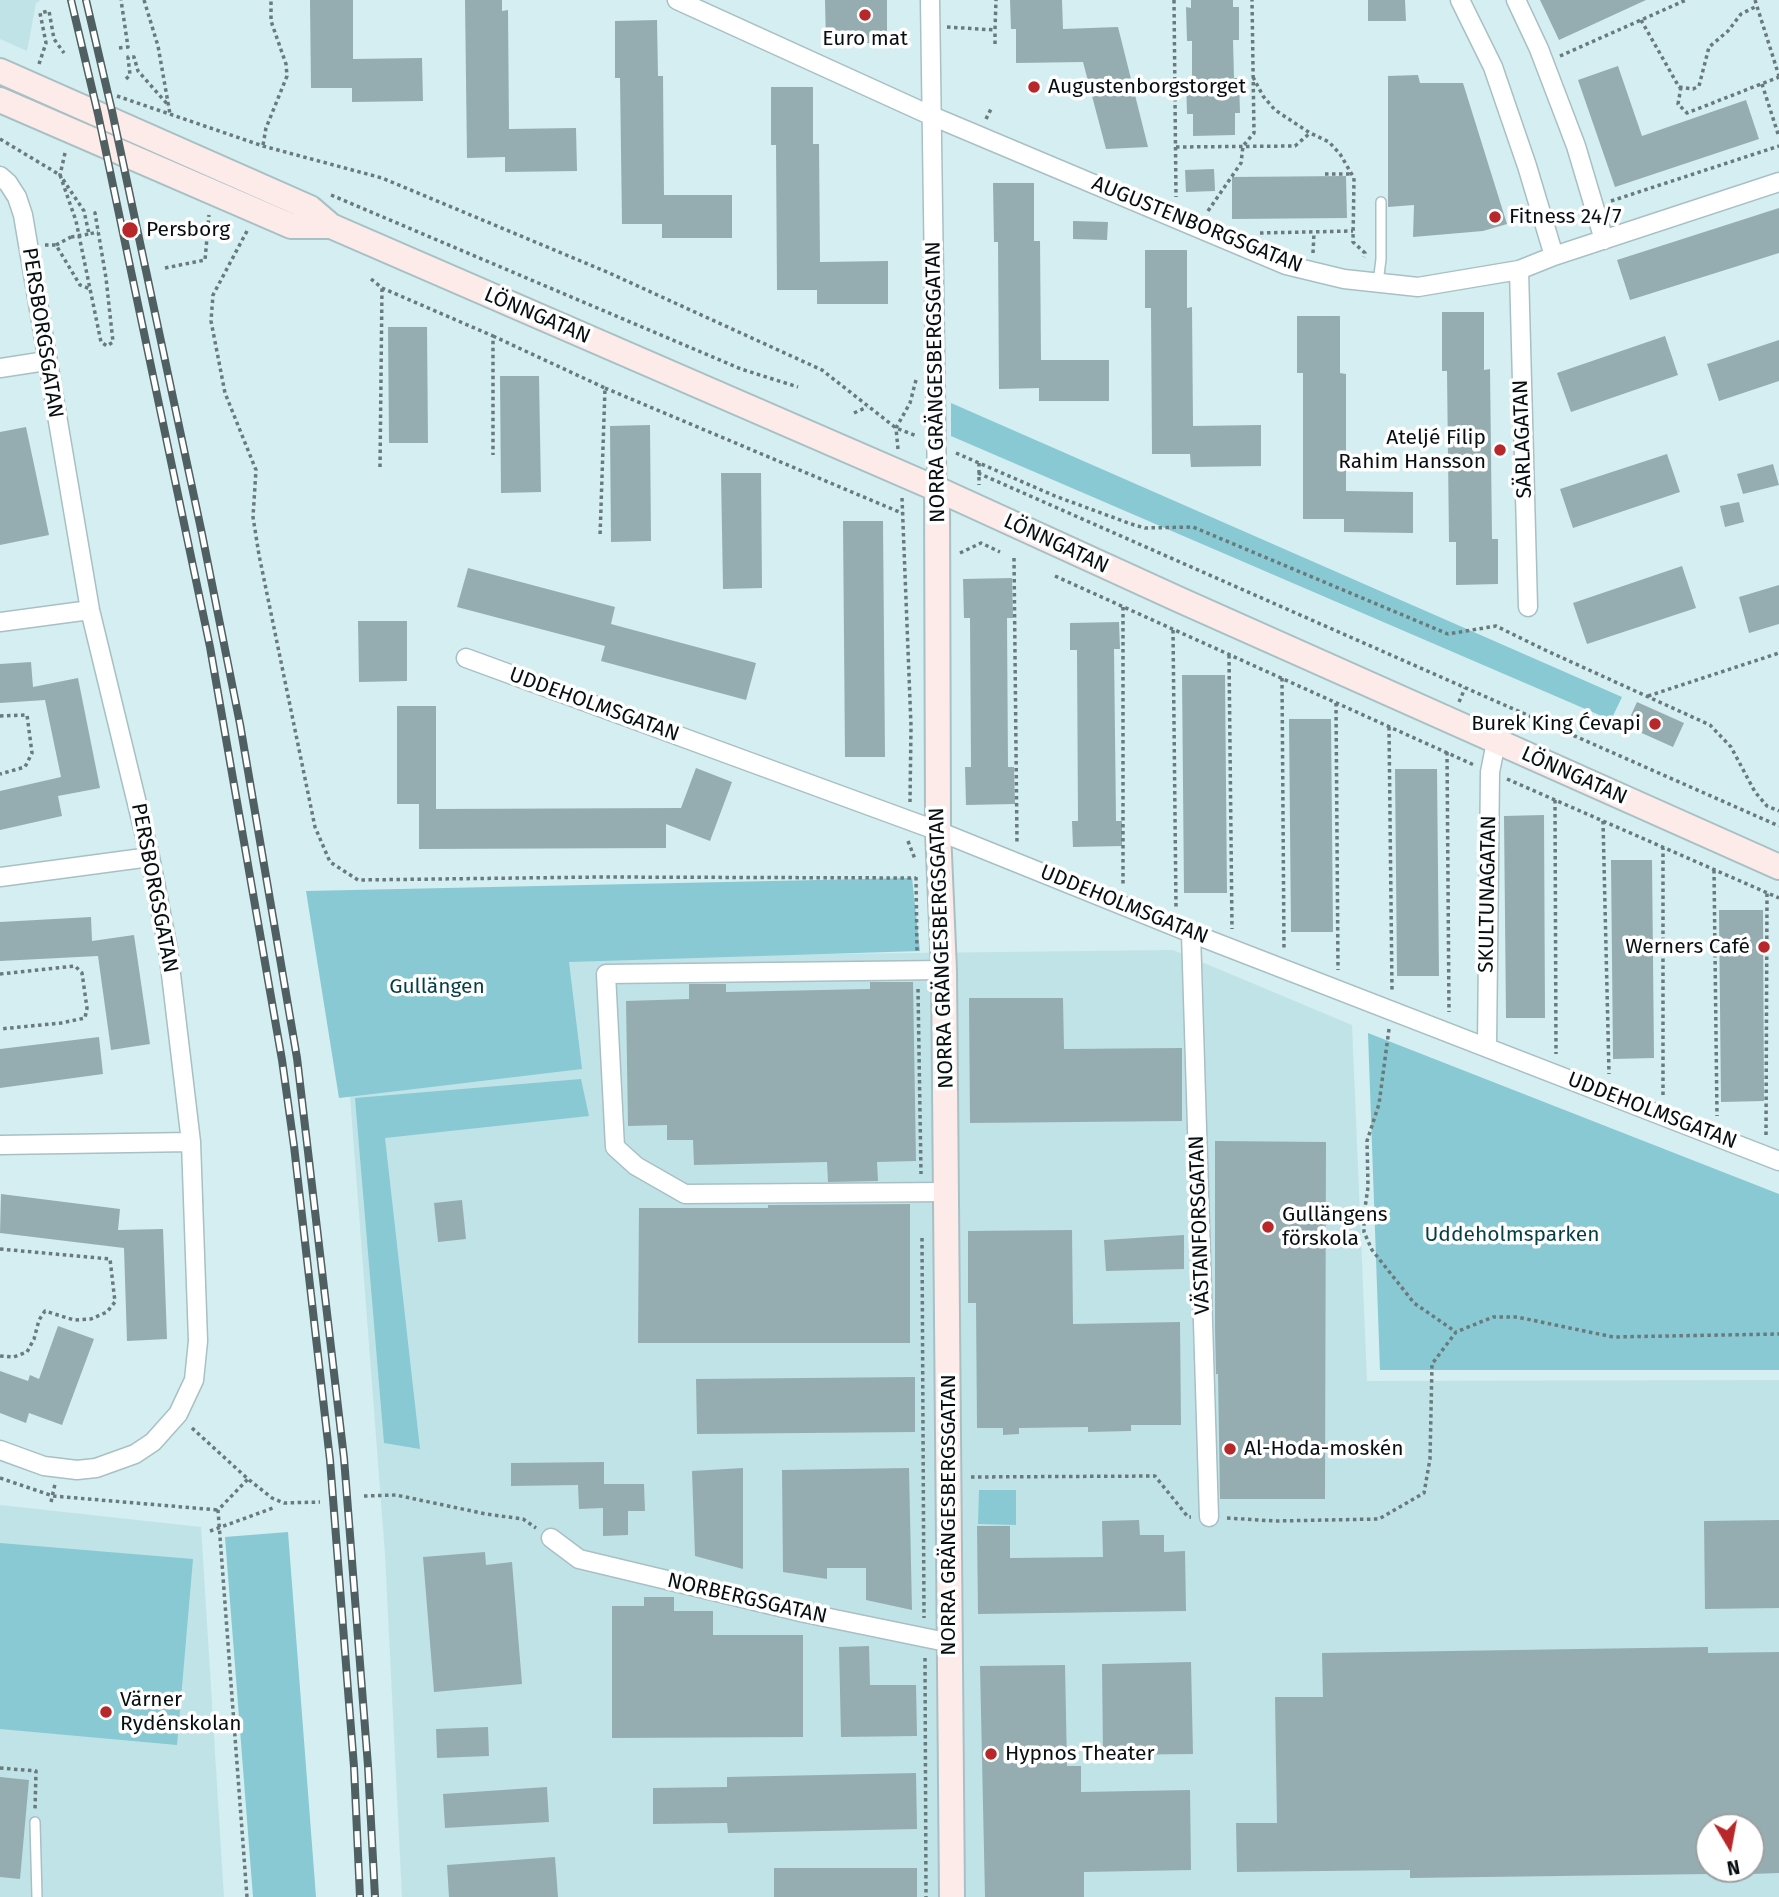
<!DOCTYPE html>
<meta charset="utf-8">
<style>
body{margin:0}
#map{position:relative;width:1779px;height:1897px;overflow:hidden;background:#d4eef1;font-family:"Fira Sans",sans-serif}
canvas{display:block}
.north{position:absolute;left:1695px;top:1813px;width:70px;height:70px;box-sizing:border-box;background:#fff;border:2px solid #9c9fa0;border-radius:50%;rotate:170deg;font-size:19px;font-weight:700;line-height:28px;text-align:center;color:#070f11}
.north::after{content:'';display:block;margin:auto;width:24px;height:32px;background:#b8282a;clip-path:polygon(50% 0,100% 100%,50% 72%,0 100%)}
</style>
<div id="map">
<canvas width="1779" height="1897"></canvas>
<div class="north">N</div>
</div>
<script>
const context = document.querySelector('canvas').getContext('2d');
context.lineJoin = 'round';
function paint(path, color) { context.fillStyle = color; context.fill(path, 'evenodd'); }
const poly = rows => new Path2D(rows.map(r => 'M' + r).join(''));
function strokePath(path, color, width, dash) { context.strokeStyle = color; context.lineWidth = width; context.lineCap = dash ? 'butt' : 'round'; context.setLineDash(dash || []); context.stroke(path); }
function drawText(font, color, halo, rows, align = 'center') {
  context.font = font + ' "Fira Sans",sans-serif'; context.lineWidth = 7; context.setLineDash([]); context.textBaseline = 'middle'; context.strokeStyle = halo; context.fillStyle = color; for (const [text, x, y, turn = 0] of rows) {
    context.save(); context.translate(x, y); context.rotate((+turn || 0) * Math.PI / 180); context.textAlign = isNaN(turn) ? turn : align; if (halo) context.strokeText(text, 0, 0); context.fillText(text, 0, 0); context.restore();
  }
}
const built = poly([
 [0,0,41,0,36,3,27,51,0,39],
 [1173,950,1352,1025,1367,1381,1779,1380,1779,1897,402,1897,385,1554,350,1096,572,957],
 [1709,1827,1751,1827,1751,1869,1709,1869],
 [0,1505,201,1527,224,1897,0,1897]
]);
const green = poly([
 [951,403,1622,697,1611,720,951,436],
 [912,878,920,951,569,962,582,1069,339,1098,306,891],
 [1368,1033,1779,1194,1779,1370,1380,1370],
 [581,1079,589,1116,385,1138,420,1449,384,1443,355,1098],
 [979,1490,1016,1490,1016,1525,978,1524],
 [288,1532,316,1897,253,1897,225,1537],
 [0,1543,193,1559,177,1745,0,1729]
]);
const building = poly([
 [310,0,353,0,353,59,422,58,423,101,352,102,352,88,311,88],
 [465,0,502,0,502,11,508,10,509,129,576,128,577,171,505,172,505,157,467,158],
 [825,0,887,0,887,43,826,43],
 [1010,0,1062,0,1063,29,1118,27,1148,147,1106,149,1083,62,1016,63,1016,29,1011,29],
 [1191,0,1233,0,1233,7,1239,7,1239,40,1233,40,1234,78,1239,78,1240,113,1235,113,1235,135,1193,136,1193,114,1187,114,1186,79,1192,79,1192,41,1187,41,1186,7,1191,8],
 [1368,0,1405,0,1406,21,1368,21],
 [1540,0,1646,0,1559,40],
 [657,20,658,76,663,76,664,195,732,195,732,238,662,238,662,224,622,224,620,78,615,78,615,21],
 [1618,66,1642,136,1746,100,1759,139,1615,187,1578,80],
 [1418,75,1420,83,1463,83,1507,224,1483,231,1413,237,1414,205,1388,207,1388,76],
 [771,87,813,87,813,144,819,144,820,262,888,261,888,304,817,304,817,290,777,290,776,145,771,145],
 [1214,169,1215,191,1186,192,1185,170],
 [1346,176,1347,218,1232,219,1232,177],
 [993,183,1034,183,1034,241,1040,241,1041,360,1109,360,1109,401,1039,401,1039,388,999,389,998,242,994,242],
 [1779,208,1779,253,1630,300,1617,260],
 [1073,221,1108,222,1107,240,1073,239],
 [1145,250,1187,250,1187,308,1192,307,1193,426,1261,425,1261,466,1191,467,1190,454,1152,454,1151,308,1145,308],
 [1442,312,1484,312,1484,370,1490,369,1492,539,1498,539,1498,584,1456,585,1456,542,1449,542,1447,371,1442,371],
 [1297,316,1340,316,1340,373,1346,374,1346,491,1413,492,1413,533,1344,532,1344,519,1303,519,1303,373,1297,373],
 [388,327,427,327,428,443,389,443],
 [1665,336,1678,375,1571,412,1557,373],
 [1779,340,1779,381,1719,401,1707,364],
 [500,376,539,376,541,492,501,493],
 [650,425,651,541,611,542,610,426],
 [26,427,49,535,0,545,0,432],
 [1667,454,1680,492,1573,528,1560,489],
 [1773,464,1779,485,1743,494,1737,474],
 [721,473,761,473,762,588,723,589],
 [1739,502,1744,522,1725,527,1720,506],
 [843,521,883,521,885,757,845,757],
 [1682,566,1696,608,1587,644,1573,603],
 [468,568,615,607,611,624,756,663,746,700,601,661,605,646,457,607],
 [1012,578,1013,618,1007,618,1008,767,1014,767,1015,804,966,805,965,767,971,767,970,618,964,618,963,579],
 [1779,585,1779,624,1749,633,1739,597],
 [358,621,407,621,407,681,359,682],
 [1119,622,1120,649,1114,649,1116,821,1122,821,1122,846,1073,847,1072,821,1078,821,1077,650,1070,650,1070,623],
 [31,662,33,687,78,678,100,788,58,796,62,816,0,830,0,791,61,777,45,700,0,703,0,664],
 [1182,675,1225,675,1227,893,1184,893],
 [1637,702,1684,723,1673,747,1626,726],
 [397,706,436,706,436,809,681,808,696,768,732,782,710,841,666,824,666,848,419,849,419,804,397,804],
 [1289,719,1331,719,1333,932,1291,932],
 [1395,769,1437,769,1439,976,1397,976],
 [1544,815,1545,1018,1506,1018,1504,816],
 [1611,860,1652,860,1654,1058,1613,1059],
 [1719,910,1763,910,1764,1101,1721,1102],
 [91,917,92,941,134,935,150,1044,111,1050,98,956,0,961,0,922],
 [870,982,913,982,916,1161,877,1162,878,1181,828,1182,827,1162,694,1165,693,1140,667,1140,667,1125,628,1126,626,1001,689,999,689,984,726,984,726,992,870,989],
 [969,998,1063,998,1064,1049,1182,1048,1182,1121,970,1123],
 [99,1037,103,1074,0,1088,0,1049],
 [1215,1141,1326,1142,1325,1499,1220,1499,1218,1374,1216,1374,1215,1330],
 [1,1194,120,1209,118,1230,163,1229,167,1339,127,1341,124,1248,0,1233],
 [462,1200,466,1239,438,1242,434,1203],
 [910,1204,910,1343,638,1343,639,1208,768,1208,768,1205],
 [1072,1230,1073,1324,1180,1322,1181,1425,1131,1425,1131,1431,1088,1432,1088,1427,1019,1428,1019,1434,1003,1435,1003,1428,977,1428,976,1303,968,1303,968,1231],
 [1184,1235,1184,1269,1106,1271,1104,1240],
 [58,1326,94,1339,62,1425,29,1413,26,1423,0,1413,0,1371,28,1381,30,1375,39,1379],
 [915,1377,915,1432,697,1434,696,1379],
 [604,1462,604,1484,644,1484,645,1511,628,1511,628,1535,603,1536,603,1508,579,1509,578,1485,511,1486,511,1463],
 [743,1468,743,1569,695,1556,692,1471],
 [909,1468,912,1610,866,1600,866,1568,827,1568,827,1579,783,1572,782,1470],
 [1139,1520,1140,1535,1164,1535,1164,1552,1185,1551,1186,1611,978,1614,977,1526,1010,1526,1010,1558,1103,1557,1102,1521],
 [1779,1520,1779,1608,1705,1609,1704,1521],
 [485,1552,486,1565,512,1562,522,1684,434,1692,423,1557],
 [644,1597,674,1597,674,1611,713,1611,713,1635,803,1635,803,1737,612,1738,612,1606,644,1606],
 [869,1646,870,1685,916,1685,917,1736,841,1737,839,1647],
 [1708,1647,1708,1653,1779,1652,1779,1873,1751,1874,1751,1827,1709,1827,1709,1874,1410,1878,1410,1870,1237,1872,1236,1823,1277,1823,1275,1697,1323,1697,1322,1653],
 [1191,1662,1193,1754,1103,1755,1102,1664],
 [1065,1665,1067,1766,1081,1766,1081,1792,1190,1790,1191,1870,1084,1872,1084,1897,985,1897,980,1666],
 [488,1727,489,1756,437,1758,436,1729],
 [916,1773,917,1829,728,1833,727,1823,653,1824,653,1788,727,1787,727,1777],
 [0,1777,29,1780,20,1879,0,1877],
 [547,1787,549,1822,445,1828,443,1794],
 [555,1857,558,1897,449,1897,447,1865],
 [774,1868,917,1868,917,1897,774,1897]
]);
const path = poly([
 [144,0,158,46,170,114],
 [1174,0,1176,197],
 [1755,0,1779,76],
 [1641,20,1679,87,1693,89,1699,86,1709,47,1728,31,1741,14,1757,6],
 [947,27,995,30,996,0],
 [995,44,995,30],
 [119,48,128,47,121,0],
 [1560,56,1686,0],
 [39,64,46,43,40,13,49,11,54,39,64,53],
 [1253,77,1263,96,1275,110,1310,133,1329,142,1340,154,1354,178,1353,242,1365,253,1364,257],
 [126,79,130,75,128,57,134,57,138,71,169,106],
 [1762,84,1779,137],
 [1681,87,1678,104,1687,113,1779,77],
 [117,96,263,146,382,178,607,272,822,370,896,428,917,436],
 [986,119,991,109],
 [0,139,60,175,76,221,101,342,107,346,113,342,106,278,95,213,99,212],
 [263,145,266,128,287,76,286,64,271,21,271,0],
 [1176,147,1295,146,1310,133],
 [65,153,60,175,84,211,89,234,98,232],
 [1325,174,1351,174],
 [331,195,741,369,798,387],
 [1611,201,1779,146],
 [1208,211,1241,163,1243,146,1254,133,1252,0],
 [247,231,213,295,211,321,225,393,256,470,253,517,259,555,315,827,330,862,358,880,600,877,916,878],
 [1260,233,1353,231],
 [45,245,56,245,80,285,90,289],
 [56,245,71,237],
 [1313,253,1314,233],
 [165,268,205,260,209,215],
 [371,279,382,288,493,336,493,455],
 [493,336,605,388,600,537],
 [605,388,904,514],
 [854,413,867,407],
 [898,449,896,428,910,403,916,380],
 [956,453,1055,496,1131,524,1145,528,1193,527,1448,634,1496,626,1545,650,1710,725,1731,747,1755,792,1767,806,1779,811],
 [979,463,979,485],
 [380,467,382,288],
 [978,473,1779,826],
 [902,498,911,726,910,802],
 [960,553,981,543,1000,552],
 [1014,558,1017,843],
 [1055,576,1474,765],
 [1123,607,1123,885],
 [1173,630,1176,907],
 [1229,655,1232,929],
 [1282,678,1284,949],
 [1648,696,1779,653],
 [1459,702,1465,688],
 [1336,703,1338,970],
 [0,716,27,715,32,753,25,767,0,774],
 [1389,727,1392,990],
 [1447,752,1449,1012],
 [1507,779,1779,898],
 [1555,800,1556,1054],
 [1603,821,1609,1074],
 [908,841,915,859],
 [1714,870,1717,1116],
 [916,877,917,953],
 [0,974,75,966,82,973,87,1008,85,1018,61,1023,0,1029],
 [918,989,921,1174],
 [1389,1029,1379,1104,1367,1141,1368,1187,1364,1215,1364,1232,1372,1250,1414,1303,1456,1332],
 [1663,1095,1663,848],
 [1766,1135,1767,893],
 [922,1238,924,1618],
 [0,1249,110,1259,115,1302,107,1312,91,1319,74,1320,45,1311,39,1320,34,1339,27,1352,14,1357,0,1356],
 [192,1428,248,1479,272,1498,284,1503,320,1502],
 [971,1477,1155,1476,1188,1517,1191,1517],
 [0,1478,53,1496,218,1510],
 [364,1496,396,1495,486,1514,523,1519,536,1528],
 [51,1502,55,1484],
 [1227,1518,1275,1521,1379,1519,1424,1493,1430,1459,1432,1364,1456,1332,1493,1317,1517,1317,1613,1337,1779,1334],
 [210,1531,273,1508],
 [925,1658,926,1897],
 [0,1768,36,1771,35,1810],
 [247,1897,218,1510,248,1479]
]);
const lane = poly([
 [1378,283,1381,259,1381,202],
 [35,1822,37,1897]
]);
const street = poly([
 [677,0,932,116,1286,265,1344,279,1418,287,1519,270,1554,256,1779,182],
 [930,0,937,489],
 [1460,0,1493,67,1527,166,1554,256],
 [1516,0,1539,49,1576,146,1604,240],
 [0,176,8,183,17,197,23,215,90,610,150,857,168,949,191,1142,198,1341,194,1380,178,1414,153,1442,135,1454,96,1468,77,1470,44,1466,0,1450],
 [1519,270,1528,607],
 [0,368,46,361],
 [0,622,90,610],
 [466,658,938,831,1191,933,1779,1161],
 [0,877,150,857],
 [1191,933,1209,1517],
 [944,970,606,974,615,1147,636,1166,685,1194,947,1192],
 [1487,1046,1490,772,1496,742],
 [0,1145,191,1142],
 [551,1538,579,1559,805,1613,951,1643]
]);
const secondary = poly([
 [0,71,310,208,331,226,937,489,1180,600,1779,867],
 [0,100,291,226,331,226],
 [937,489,938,831,944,970,952,1897]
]);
const rail = poly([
 [71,0,98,114,210,647,282,1060,294,1146,330,1460,354,1767,360,1897],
 [86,0,112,111,202,534,240,724,297,1058,344,1458,368,1766,375,1897]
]);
const pathBridge = poly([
 [71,237,89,234]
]);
const markers = [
 [865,15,7,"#b8282a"],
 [1034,87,7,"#b8282a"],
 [1495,217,7,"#b8282a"],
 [130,230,9,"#b8282a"],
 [1500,450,7,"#b8282a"],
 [1655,724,7,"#b8282a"],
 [1764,947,7,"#b8282a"],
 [1268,1227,7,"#b8282a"],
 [1230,1449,7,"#b8282a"],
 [106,1712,7,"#b8282a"],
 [991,1754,7,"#b8282a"]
];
const poiNames = [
 ["Euro mat",865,39,"center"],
 ["Augustenborgstorget",1048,87],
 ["Fitness 24/7",1509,217],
 ["Persborg",146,230],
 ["Ateljé Filip",1486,438,"right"],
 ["Rahim Hansson",1486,462,"right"],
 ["Burek King Ćevapi",1641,724,"right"],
 ["Werners Café",1750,947,"right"],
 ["Gullängens",1282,1215],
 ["förskola",1282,1239],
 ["Al-Hoda-moskén",1244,1449],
 ["Värner",120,1700],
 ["Rydénskolan",120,1724],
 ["Hypnos Theater",1005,1754]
];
const streetNames = [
 ["AUGUSTENBORGSGATAN",1197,225,22],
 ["LÖNNGATAN",537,316,23],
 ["PERSBORGSGATAN",42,333,81],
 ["NORRA GRÄNGESBERGSGATAN",936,382,-91],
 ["SÄRLAGATAN",1523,439,-92],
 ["LÖNNGATAN",1056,544,25],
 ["UDDEHOLMSGATAN",594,705,20],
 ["LÖNNGATAN",1574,776,24],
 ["PERSBORGSGATAN",154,888,79],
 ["SKULTUNAGATAN",1488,894,-89],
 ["UDDEHOLMSGATAN",1124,905,22],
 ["NORRA GRÄNGESBERGSGATAN",942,948,-92],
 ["UDDEHOLMSGATAN",1652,1111,21],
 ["VÄSTANFORSGATAN",1200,1225,-92],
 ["NORRA GRÄNGESBERGSGATAN",949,1515,-90],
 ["NORBERGSGATAN",747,1599,13]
];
const parkNames = [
 ["Gullängen",437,987],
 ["Uddeholmsparken",1512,1235]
];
paint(built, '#c0e3e8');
paint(green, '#88c9d3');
paint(building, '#95adb1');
strokePath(lane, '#a8c0c4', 12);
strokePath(street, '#a8c0c4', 21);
strokePath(secondary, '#a8c0c4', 28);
strokePath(path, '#697a7c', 3.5, [3.5, 3.5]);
strokePath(lane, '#fff', 9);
strokePath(street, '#fff', 18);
strokePath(secondary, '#fcebe9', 24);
strokePath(rail, '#505f61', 8);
strokePath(rail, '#fff', 5, [16]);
strokePath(pathBridge, '#697a7c', 3.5, [3.5, 3.5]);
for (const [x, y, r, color] of markers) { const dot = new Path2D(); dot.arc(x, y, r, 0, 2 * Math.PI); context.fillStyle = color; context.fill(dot); strokePath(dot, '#fff', 2.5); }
drawText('21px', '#070f11', '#fff', poiNames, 'left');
drawText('21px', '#070f11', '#fff', streetNames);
drawText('21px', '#043f46', '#fff', parkNames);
</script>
